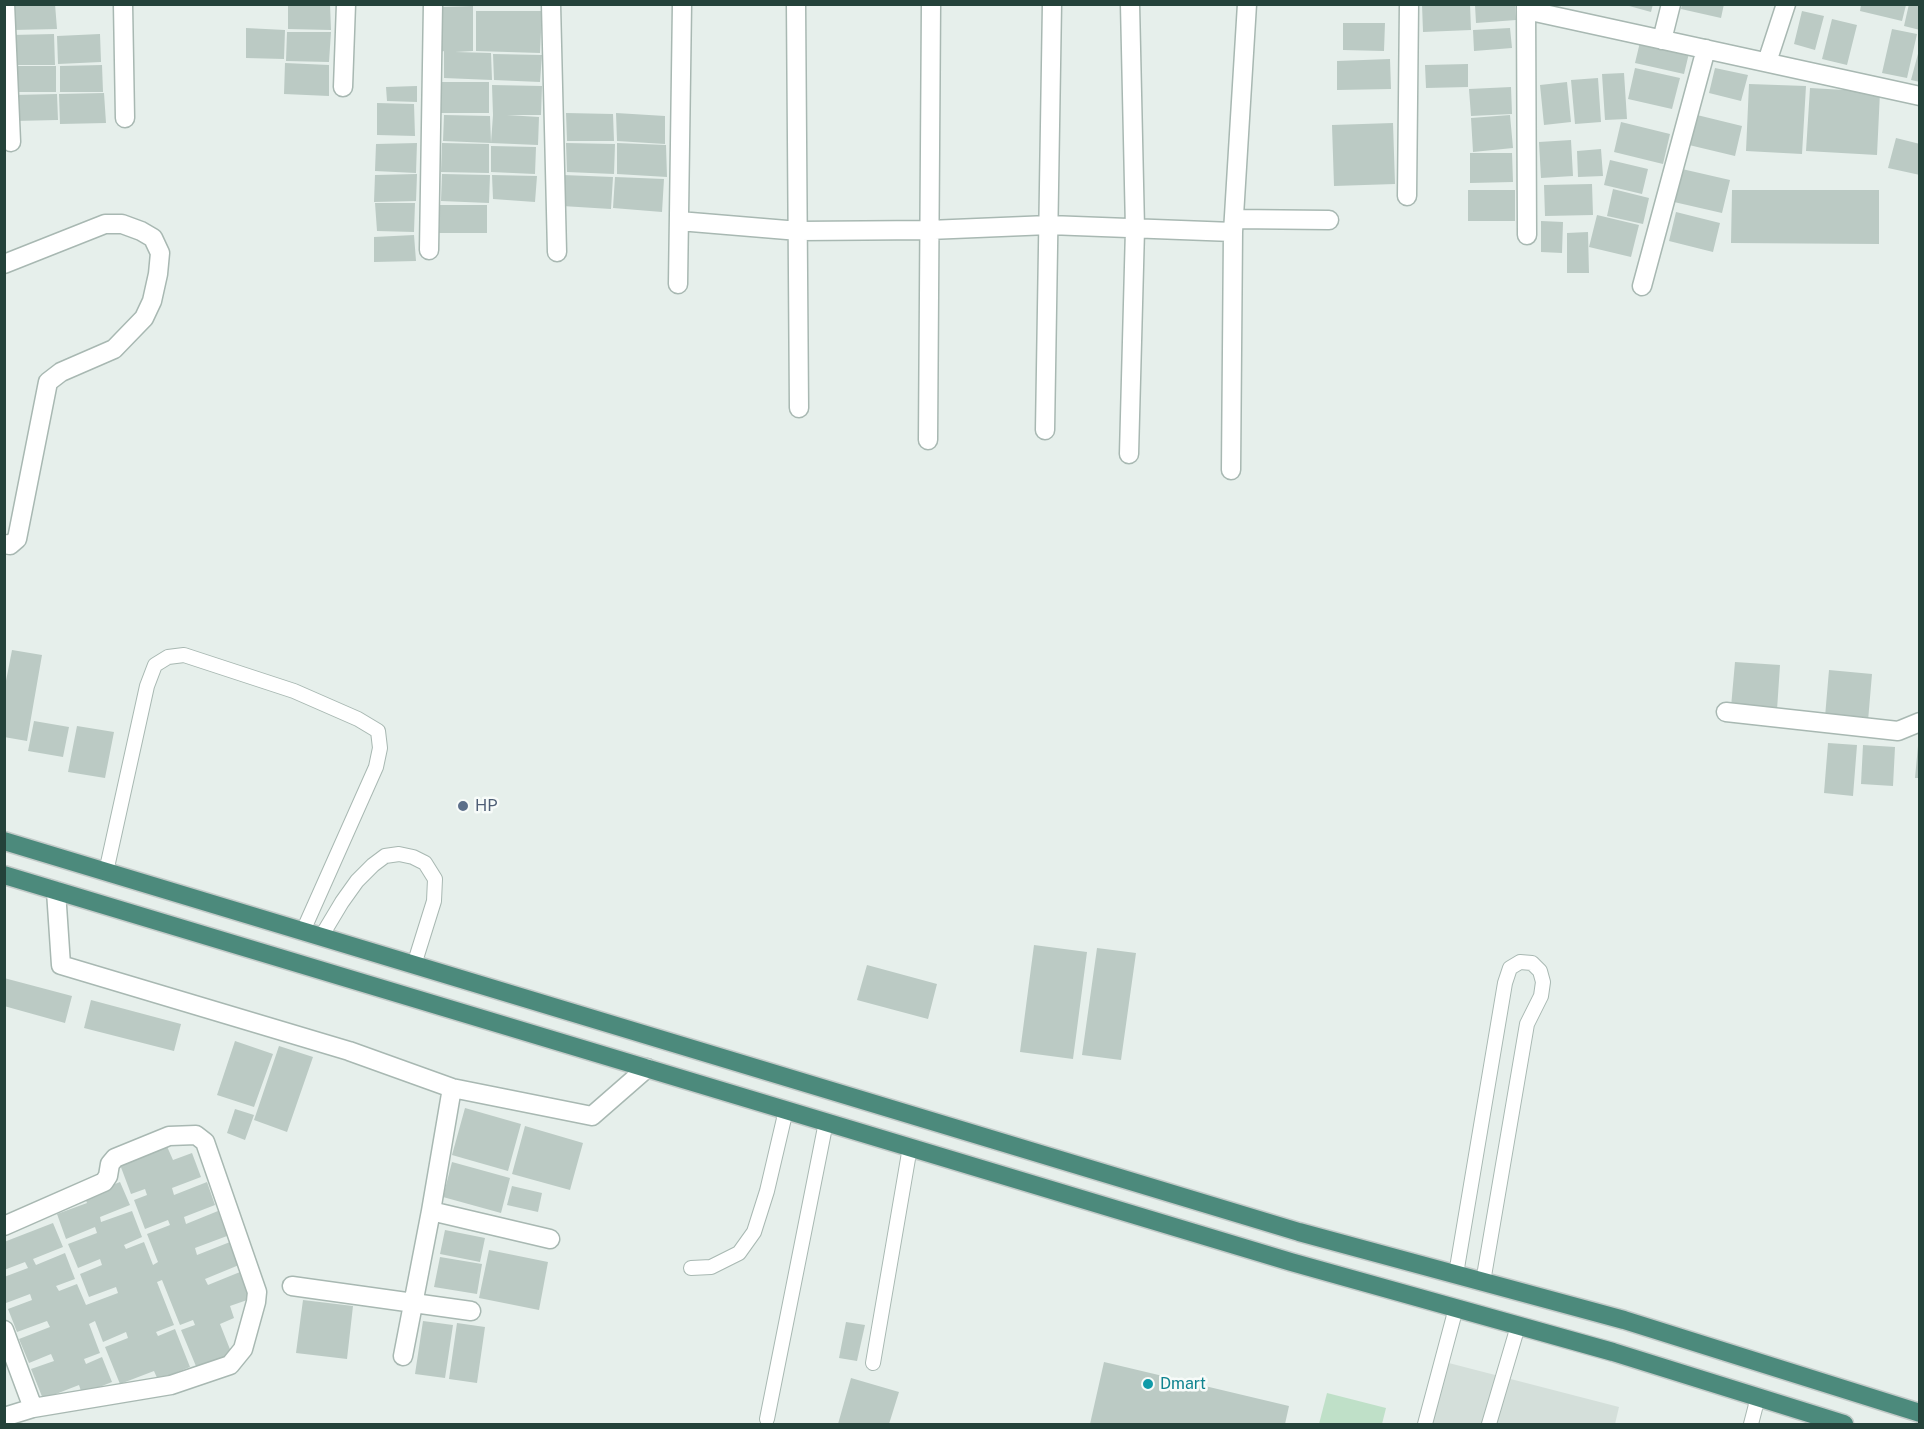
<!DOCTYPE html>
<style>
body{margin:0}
#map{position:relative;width:1924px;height:1429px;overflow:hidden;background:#e6efeb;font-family:"Public Sans",sans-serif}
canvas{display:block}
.frame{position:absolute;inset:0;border:6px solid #24423a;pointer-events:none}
</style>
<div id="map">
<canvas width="1924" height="1429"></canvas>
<div class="frame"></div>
</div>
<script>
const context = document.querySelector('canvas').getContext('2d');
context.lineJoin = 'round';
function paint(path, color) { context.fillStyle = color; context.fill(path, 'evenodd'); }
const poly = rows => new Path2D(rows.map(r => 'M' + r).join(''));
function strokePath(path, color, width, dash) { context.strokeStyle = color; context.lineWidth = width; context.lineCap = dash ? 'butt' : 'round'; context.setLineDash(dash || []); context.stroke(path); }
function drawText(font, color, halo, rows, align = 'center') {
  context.font = font + ' "Public Sans",sans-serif'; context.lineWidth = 5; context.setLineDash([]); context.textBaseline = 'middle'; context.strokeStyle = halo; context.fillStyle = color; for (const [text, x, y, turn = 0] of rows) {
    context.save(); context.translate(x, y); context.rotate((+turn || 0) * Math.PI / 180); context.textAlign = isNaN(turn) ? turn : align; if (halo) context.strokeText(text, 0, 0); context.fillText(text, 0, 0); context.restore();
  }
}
const built = poly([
 [1441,1361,1619,1407,1615,1424,1425,1424]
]);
const green = poly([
 [1327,1393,1386,1408,1382,1424,1319,1424]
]);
const building = poly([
 [12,4,55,4,57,29,13,30],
 [288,4,330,4,331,30,288,29],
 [1422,4,1470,4,1471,30,1423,32],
 [1515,4,1516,20,1476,23,1475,5],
 [1622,4,1653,4,1651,12],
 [1682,4,1724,4,1721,18,1681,9],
 [1909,4,1920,4,1920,30,1904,26],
 [1861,5,1906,5,1902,21,1860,11],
 [473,6,473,51,455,52,491,53,492,80,444,78,444,51,441,52,442,7],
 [476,11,542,11,540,53,476,51],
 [1802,11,1824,16,1815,50,1794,44],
 [1832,19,1857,25,1847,65,1822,59],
 [1343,23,1385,23,1384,51,1343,50],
 [246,28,285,30,284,59,246,58],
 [1510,28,1512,48,1474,51,1473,30],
 [1892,29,1917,34,1907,78,1882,73],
 [287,32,331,32,329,62,286,61],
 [54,34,55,65,12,65,12,35],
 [100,34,101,62,58,64,57,36],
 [1641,38,1690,49,1684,74,1635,63],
 [1919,50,1920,51,1920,82,1911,80],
 [493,54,542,55,540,82,494,80],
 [1390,59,1391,89,1337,90,1337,61],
 [285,63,329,65,329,96,284,94],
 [1468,64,1468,87,1426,88,1425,65],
 [102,65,103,92,60,92,60,66],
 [12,66,56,66,56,92,13,92],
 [1635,68,1680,78,1672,109,1628,99],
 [1715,68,1748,75,1741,101,1709,93],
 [1624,73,1627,119,1605,120,1602,74],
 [1598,78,1601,122,1575,124,1571,80],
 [442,82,489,82,489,113,441,113],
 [1567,82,1571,122,1544,125,1540,85],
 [1749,84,1806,86,1802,154,1746,151],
 [492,85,542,86,541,115,507,115,539,117,538,145,491,143,443,141,444,115,490,116,491,143,493,115],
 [417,86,417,102,387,101,386,87],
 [1511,87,1512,114,1471,116,1469,89],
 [1810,88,1880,92,1877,155,1806,151],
 [104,93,106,123,60,124,59,94],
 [57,94,58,120,14,121,13,95],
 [377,103,414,104,415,136,377,135],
 [566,113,613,114,614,141,567,141],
 [616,113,665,116,665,144,617,141],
 [1510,115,1513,148,1473,152,1471,118],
 [1697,115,1742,126,1735,156,1689,145],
 [1621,122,1670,134,1663,164,1614,152],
 [1393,123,1395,184,1334,186,1332,125],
 [1896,138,1920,144,1920,175,1888,168],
 [1571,140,1573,176,1541,178,1539,142],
 [417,143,416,173,375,171,376,144],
 [442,143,489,144,489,173,441,172],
 [566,143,615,144,614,174,567,172],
 [617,143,666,145,667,177,617,174],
 [491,146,536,147,535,174,491,172],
 [1601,149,1603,176,1578,177,1577,151],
 [1470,153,1512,153,1513,182,1470,183],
 [1610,160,1648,169,1642,194,1604,185],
 [1682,169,1730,180,1722,213,1674,202],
 [417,174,416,201,374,202,375,175],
 [442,174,490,175,489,203,441,201],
 [492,175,537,176,535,202,493,199],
 [563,175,613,177,611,209,562,206],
 [615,177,664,179,662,212,613,208],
 [1592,184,1593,215,1545,216,1544,185],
 [1613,189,1649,198,1643,224,1607,216],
 [1468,190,1515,190,1515,221,1468,221],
 [1732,190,1879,190,1879,244,1731,243],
 [375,203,415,203,414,232,377,231],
 [440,205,487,205,487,233,439,233],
 [1676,212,1720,223,1713,252,1669,241],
 [1597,215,1639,225,1631,257,1589,247],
 [1541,221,1563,222,1562,253,1541,252],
 [1588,232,1589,273,1567,273,1567,233],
 [414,235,416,261,374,262,374,237],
 [12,650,42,655,27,741,4,737,4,691],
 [1735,662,1780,665,1777,710,1731,707],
 [1829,670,1872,674,1868,721,1825,717],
 [34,721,69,727,63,757,28,751],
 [77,726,114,732,105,778,68,772],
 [1828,743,1857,745,1853,796,1824,793],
 [1863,745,1895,747,1893,786,1861,784],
 [1918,746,1920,747,1920,778,1915,778],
 [1034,945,1087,952,1073,1059,1020,1052],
 [1097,948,1136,953,1121,1060,1082,1055],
 [867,965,937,984,928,1019,857,1000],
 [4,978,72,996,65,1023,4,1006],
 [91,1000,181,1024,174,1051,84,1028],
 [235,1041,273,1054,254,1107,217,1095],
 [279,1046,313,1057,287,1132,254,1120],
 [465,1108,521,1124,508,1171,452,1155],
 [235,1109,254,1115,245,1140,227,1133],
 [525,1126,583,1143,570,1190,512,1174],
 [165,1142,173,1160,192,1153,201,1177,172,1188,174,1195,207,1182,215,1205,184,1217,186,1224,218,1211,227,1236,195,1248,197,1255,230,1242,239,1265,205,1279,208,1285,240,1272,250,1299,230,1306,234,1318,220,1324,233,1357,198,1371,181,1330,195,1325,193,1320,180,1325,162,1280,157,1282,174,1325,156,1332,158,1336,175,1329,190,1367,158,1380,154,1371,120,1384,105,1347,128,1338,126,1332,103,1342,95,1321,89,1324,100,1353,84,1359,86,1364,102,1357,112,1382,82,1394,79,1385,43,1399,31,1369,54,1361,51,1354,29,1363,19,1339,50,1327,47,1321,17,1332,8,1309,32,1300,30,1294,6,1303,4,1277,28,1268,25,1262,4,1270,4,1242,53,1223,63,1247,33,1259,36,1265,65,1253,75,1279,56,1286,59,1291,77,1284,86,1305,118,1293,116,1287,89,1297,80,1274,102,1265,100,1259,78,1268,68,1244,97,1233,95,1227,66,1239,57,1214,87,1203,84,1196,120,1182,130,1205,100,1217,101,1222,132,1211,142,1237,124,1245,126,1249,144,1242,153,1265,158,1262,147,1234,170,1225,168,1220,145,1229,134,1200,147,1195,145,1189,131,1194,119,1162],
 [452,1162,510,1178,501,1213,443,1197],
 [512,1186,542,1193,538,1212,507,1205],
 [445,1230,485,1238,480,1262,440,1254],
 [489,1250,548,1262,539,1310,479,1298],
 [440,1257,482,1264,477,1294,434,1287],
 [303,1300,353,1306,347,1359,296,1353],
 [423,1321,453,1325,445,1378,415,1374],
 [846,1322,865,1325,857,1361,839,1358],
 [457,1323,485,1327,477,1383,449,1379],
 [1104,1362,1289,1406,1285,1424,1090,1424],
 [851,1378,899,1392,889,1424,838,1424]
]);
const service = poly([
 [106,872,147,686,155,665,168,657,184,655,294,691,358,719,378,731,380,748,376,767,303,931],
 [321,937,342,902,357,881,373,865,385,856,399,854,413,857,425,863,435,879,434,901,414,965],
 [691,1268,711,1267,739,1253,754,1232,767,1191,786,1110],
 [1456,1274,1505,983,1510,968,1520,962,1532,963,1540,971,1543,982,1541,996,1527,1024,1483,1282],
 [873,1363,910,1147],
 [767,1419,826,1122],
 [1425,1424,1456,1308],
 [1489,1424,1518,1326],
 [1751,1424,1758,1397]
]);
const minor = poly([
 [5,4,11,142],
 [123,4,125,118],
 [551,4,557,252],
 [796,4,799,408],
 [1526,4,1527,235],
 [1526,10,1920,96],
 [1662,40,1671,4],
 [1767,62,1786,4],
 [343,87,346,4],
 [1407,196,1409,4],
 [1234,219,1329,220],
 [679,221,799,231,929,230,1049,225,1233,232],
 [429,250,433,4],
 [4,264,105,224,122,224,141,231,153,238,160,253,158,274,152,301,144,318,114,349,61,372,48,382,17,539,10,545,4,544],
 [678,284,682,4],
 [1642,286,1706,49],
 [1045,430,1052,4],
 [928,440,931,4],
 [1129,454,1135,229,1130,4],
 [1231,470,1233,232,1247,4],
 [1726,712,1898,731,1920,722],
 [56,891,61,965,349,1051,452,1088,592,1116,647,1068],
 [431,1211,550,1239],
 [4,1226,104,1182,108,1176,110,1164,115,1158,169,1136,196,1135,205,1142,257,1292,256,1302,243,1349,230,1365,171,1385,33,1408,4,1417],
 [292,1286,471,1311],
 [4,1330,33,1408],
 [403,1356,431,1211,452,1088]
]);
const trunk = poly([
 [4,841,1299,1232,1624,1320,1920,1413],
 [4,875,1291,1262,1613,1352,1844,1424]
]);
const markers = [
 [463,806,6,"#5c6f8a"],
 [1148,1384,6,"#0f9aa8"]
];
const serviceNames = [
 ["HP",475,806]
];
const cultureNames = [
 ["Dmart",1160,1384]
];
paint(built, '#d4dfda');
paint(green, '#bfe0c8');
paint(building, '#bbcac4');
strokePath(service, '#a8b8b2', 16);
strokePath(minor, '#a8b8b2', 21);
strokePath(trunk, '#c2cac8', 21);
strokePath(service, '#fff', 14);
strokePath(minor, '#fff', 18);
strokePath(trunk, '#4c8a7c', 18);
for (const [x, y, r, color] of markers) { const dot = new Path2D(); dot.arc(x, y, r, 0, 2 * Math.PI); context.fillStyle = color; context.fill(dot); strokePath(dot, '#f7fbf9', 2); }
drawText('16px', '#4e5e75', '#f7fbf9', serviceNames, 'left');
drawText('16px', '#0d838f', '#f7fbf9', cultureNames, 'left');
</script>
